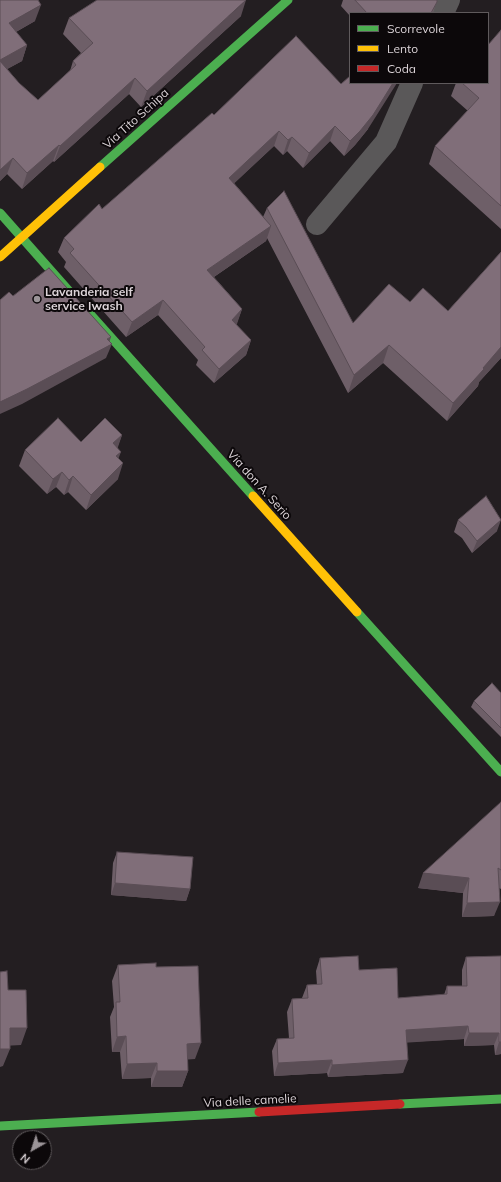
<!DOCTYPE html>
<style>
body{margin:0}
#map{position:relative;width:501px;height:1182px;overflow:hidden;background:#231e21;font-family:Mulish,sans-serif}
canvas{display:block}
.legend{position:absolute;left:349px;top:12px;width:140px;height:72px;box-sizing:border-box;background:#0c080a;border:1px solid #5f5a5c;margin:0;padding:5px 7px;list-style:none;font-size:12px;color:#dcd4d8}
.legend li{display:flex;align-items:center;gap:8px;height:20px}
.legend b{width:20px;border:1px solid #5f5a5c}
.north{position:absolute;left:12px;top:1130px;width:40px;height:40px;box-sizing:border-box;background:#0c080a;border:1px solid #5f5a5c;border-radius:50%;rotate:219deg;font-size:11px;font-weight:700;line-height:16px;text-align:center;color:#dcd4d8}
.north::after{content:'';display:block;margin:auto;width:14px;height:18px;background:#9b9498;clip-path:polygon(50% 0,100% 100%,50% 72%,0 100%)}
</style>
<div id="map">
<canvas width="501" height="1182"></canvas>
<ul class="legend">
<li><b style="height:5px;background:#4caf50"></b>Scorrevole</li>
<li><b style="height:5px;background:#ffc107"></b>Lento</li>
<li><b style="height:5px;background:#c62828"></b>Coda</li>
</ul>
<div class="north">N</div>
</div>
<script>
const context = document.querySelector('canvas').getContext('2d');
context.lineJoin = 'round';
const poly = rows => new Path2D(rows.map(r => 'M' + r).join(''));
function strokePath(path, color, width, dash) { context.strokeStyle = color; context.lineWidth = width; context.lineCap = dash ? 'butt' : 'round'; context.setLineDash(dash || []); context.stroke(path); }
function paint(path, color) { context.fillStyle = color; context.fill(path, 'evenodd'); }
function drawText(font, color, halo, rows, align = 'center') {
  context.font = font + ' Mulish,sans-serif'; context.lineWidth = 4; context.setLineDash([]); context.textBaseline = 'middle'; context.strokeStyle = halo; context.fillStyle = color; for (const [text, x, y, turn = 0] of rows) {
    context.save(); context.translate(x, y); context.rotate((+turn || 0) * Math.PI / 180); context.textAlign = isNaN(turn) ? turn : align; if (halo) context.strokeText(text, 0, 0); context.fillText(text, 0, 0); context.restore();
  }
}
const street = poly([
 [443,13,449,0],
 [317,224,386,142,412,83]
]);
const fast = poly([
 [100,167,288,0],
 [0,213,69,291],
 [91,315,253,496],
 [357,612,501,772],
 [400,1104,501,1099],
 [0,1126,259,1112]
]);
const slow = poly([
 [0,257,100,167],
 [253,496,357,612]
]);
const jam = poly([
 [259,1112,400,1104]
]);
const wall = poly([
 [0,0,35,21,16,32,27,45,22,61,7,69,19,83,38,100,70,71,73,61,81,53,63,34,69,18,241,16,141,107,129,94,54,162,53,161,22,189,7,174,0,181],
 [343,0,437,0,433,13,350,13,350,16,341,6],
 [501,30,501,229,429,164,435,146,468,111,451,96,456,83,488,83],
 [214,115,368,129,355,145,344,156,330,141,303,168,287,151,283,155,274,146,234,183,263,217,267,208,353,323,410,302,448,311,501,252,501,358,479,382,478,386,447,421,383,363,348,393,267,238,266,241,214,277,242,309,236,325,251,340,246,355,214,383,196,365,198,360,158,315,126,337,64,267,66,262,58,252,64,238,102,209],
 [122,435,117,448,118,458,118,479,86,510,68,492,64,495,56,487,47,494,19,466,25,450],
 [458,520,497,531,472,553,462,538,454,532],
 [501,693,501,737,471,707,474,701],
 [501,802,501,889,499,888,494,916,462,917,463,893,418,888],
 [117,852,190,889,186,901,111,895,113,863],
 [501,956,501,1054,495,1055,494,1045,464,1046,464,1039,407,1042,403,1073,328,1077,327,1073,274,1076,272,1051,277,1039,289,1038,287,1012,292,999,302,998,307,985,317,985,316,971,320,958,359,970,398,998,444,995,447,986,462,986,462,970,466,957],
 [118,965,156,967,195,1059,188,1059,188,1071,182,1087,151,1087,151,1078,122,1079,120,1052,112,1052,110,1017,114,1007,112,981]
]);
const shadedWall = poly([
 [246,0,241,16,141,107,147,91],
 [41,5,35,21,3,39,9,23],
 [27,45,22,61,0,73,0,60],
 [135,78,129,94,54,162,60,146],
 [393,83,397,83,368,129,355,145,344,156,350,141],
 [335,126,330,141,303,168,309,153],
 [279,131,274,146,224,193,229,178],
 [292,137,287,151,283,155,288,140],
 [59,145,53,161,22,189,27,173],
 [13,158,7,174,0,181,0,170],
 [271,226,266,241,202,285,207,270],
 [163,300,158,315,126,337,132,322],
 [242,309,237,324,226,335,232,320],
 [111,337,108,346,112,344,106,358,22,404,0,414,0,402],
 [251,340,246,355,214,383,219,369],
 [389,345,383,363,348,393,354,375],
 [501,346,501,358,479,382,478,386,447,421,453,403],
 [122,435,117,450,113,443],
 [121,452,115,467,116,456],
 [123,463,118,479,86,510,91,495],
 [62,472,56,487,47,494,53,479],
 [73,476,68,492,64,495,69,480],
 [501,520,497,531,472,553,477,541],
 [423,873,469,878,463,893,418,888],
 [115,883,190,889,186,901,111,895],
 [500,902,494,916,462,917,467,903],
 [468,1026,464,1039,401,1043,406,1030],
 [10,1028,27,1028,21,1045,3,1046],
 [469,1033,499,1033,494,1045,464,1046],
 [126,1036,120,1052,112,1052,117,1037],
 [499,1042,501,1042,501,1054,495,1055],
 [201,1043,195,1059,181,1060,187,1044],
 [0,1049,10,1049,3,1066,0,1067],
 [332,1060,327,1073,274,1076,278,1063],
 [408,1060,403,1073,328,1077,332,1065],
 [157,1063,151,1078,122,1079,127,1064],
 [157,1071,188,1071,182,1087,151,1087]
]);
const building = poly([
 [0,0,38,0,41,5,9,23,27,45,0,60,0,0],
 [97,0,246,0,147,91,135,78,60,146,59,145,27,173,13,158,0,170,0,61,19,83,38,100,76,65,73,61,93,43,69,18,97,0],
 [355,0,437,0,437,2,431,13,367,13,355,0],
 [501,30,501,206,435,146,479,98,462,83,488,83,488,45,501,30],
 [296,36,341,84,350,76,350,83,393,83,373,115,360,131,350,141,335,126,309,153,292,137,288,140,279,131,229,178,271,226,207,270,242,309,232,320,251,340,219,369,202,350,205,347,163,300,132,322,70,253,74,249,64,238,99,204,102,209,212,113,214,115,296,36],
 [284,191,353,323,389,284,410,302,423,288,448,311,501,252,501,347,483,368,484,369,453,403,389,345,354,375,267,208,284,191],
 [49,268,111,337,107,339,112,344,27,389,0,402,0,300,9,292,13,296,49,268],
 [58,418,81,442,105,418,122,435,113,443,121,452,116,456,123,463,91,495,73,476,69,480,62,472,53,479,25,450,58,418],
 [486,496,501,520,477,541,466,527,458,520,486,496],
 [492,683,501,693,501,728,474,701,492,683],
 [501,802,501,870,498,868,500,902,467,903,469,878,423,873,501,802],
 [117,852,193,857,190,889,115,883,117,852],
 [358,956,359,970,397,968,398,998,447,994,447,986,467,986,466,957,501,956,501,1042,499,1042,499,1033,469,1033,468,1026,406,1030,408,1060,332,1065,332,1060,278,1063,277,1039,294,1038,292,999,308,998,307,985,322,984,320,958,358,956],
 [156,963,156,967,198,966,201,1043,187,1044,188,1071,157,1071,157,1063,127,1064,126,1036,117,1037,116,1002,120,1002,118,965,156,963],
 [7,971,8,990,26,990,27,1028,10,1028,10,1049,0,1049,0,972,7,971]
]);
const markers = [
 [37,299,4,"#9b9498"]
];
const streetNames = [
 ["Via Tito Schipa",136,119,-42],
 ["Via don A. Serio",259,485,48],
 ["Via delle camelie",250,1101,-3]
];
const poiNames = [
 ["Lavanderia self",45,292],
 ["service Iwash",45,306]
];
strokePath(street, '#5a5859', 22);
strokePath(fast, '#4caf50', 9);
strokePath(slow, '#ffc107', 9);
strokePath(jam, '#c62828', 9);
paint(wall, '#6e5f68');
paint(shadedWall, '#5a4d55');
paint(building, '#806e79');
strokePath(building, '#5a4d55', 1);
for (const [x, y, r, color] of markers) { const dot = new Path2D(); dot.arc(x, y, r, 0, 2 * Math.PI); context.fillStyle = color; context.fill(dot); strokePath(dot, '#0c080a', 1.5); }
drawText('12px', '#dcd4d8', '#0c080a', streetNames);
drawText('bold 12px', '#dcd4d8', '#0c080a', poiNames, 'left');
</script>
